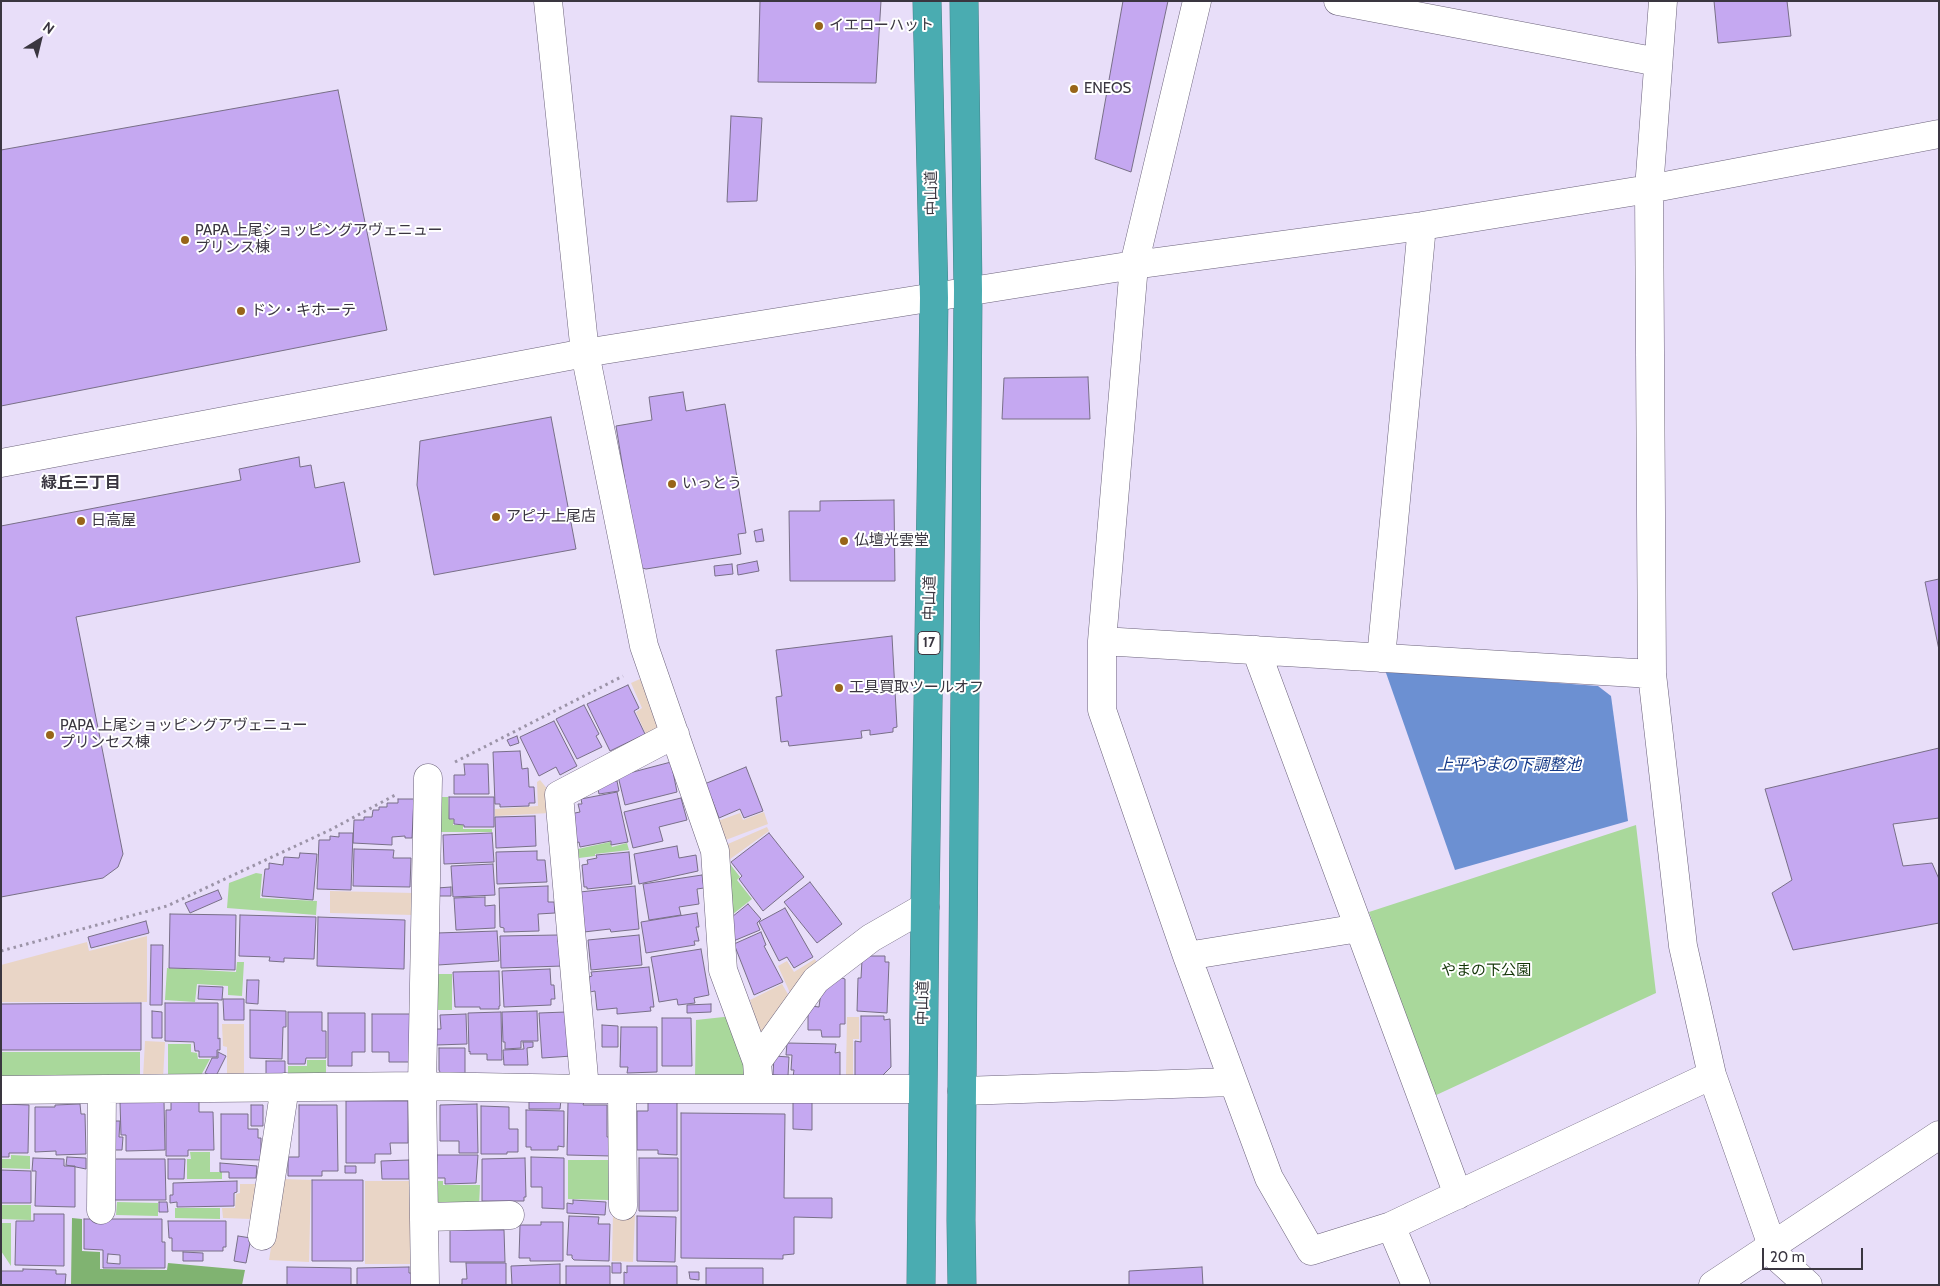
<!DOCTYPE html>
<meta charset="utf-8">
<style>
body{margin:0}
#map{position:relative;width:1940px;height:1286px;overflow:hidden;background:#e8def9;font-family:Cabin,sans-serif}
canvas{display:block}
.frame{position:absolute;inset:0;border:2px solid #3a3640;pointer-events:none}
.north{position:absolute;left:15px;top:15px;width:50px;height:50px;-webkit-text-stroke:4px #fff;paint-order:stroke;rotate:36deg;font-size:14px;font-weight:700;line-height:20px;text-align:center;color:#3a3640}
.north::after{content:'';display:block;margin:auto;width:18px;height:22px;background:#3a3640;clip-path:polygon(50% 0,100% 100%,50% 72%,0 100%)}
.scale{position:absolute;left:1762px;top:1248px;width:101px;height:22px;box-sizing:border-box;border:2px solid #3a3640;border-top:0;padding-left:6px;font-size:15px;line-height:18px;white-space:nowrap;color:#3a3640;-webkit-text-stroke:4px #fff;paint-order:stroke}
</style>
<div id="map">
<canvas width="1940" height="1286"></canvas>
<div class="frame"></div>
<div class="north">N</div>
<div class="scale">20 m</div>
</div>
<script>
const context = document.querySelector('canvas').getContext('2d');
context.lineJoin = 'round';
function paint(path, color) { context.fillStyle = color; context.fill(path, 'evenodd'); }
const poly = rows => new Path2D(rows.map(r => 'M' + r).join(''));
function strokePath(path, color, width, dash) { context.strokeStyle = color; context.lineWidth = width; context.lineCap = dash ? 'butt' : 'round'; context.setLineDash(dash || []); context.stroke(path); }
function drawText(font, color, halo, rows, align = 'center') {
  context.font = font + ' Cabin,"Noto Sans JP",sans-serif'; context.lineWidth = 4; context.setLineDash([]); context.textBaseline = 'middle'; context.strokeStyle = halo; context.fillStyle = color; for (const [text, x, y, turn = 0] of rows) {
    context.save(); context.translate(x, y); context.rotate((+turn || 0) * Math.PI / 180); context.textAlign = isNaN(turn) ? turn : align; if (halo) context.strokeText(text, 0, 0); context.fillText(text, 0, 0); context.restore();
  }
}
const industrial = poly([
 [640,679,663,729,647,737,636,712,642,708,631,683],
 [540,780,549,791,550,813,495,816,495,809,538,806,537,782],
 [764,812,768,824,723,841,715,822,740,813,743,820],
 [767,827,769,831,726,862,721,847],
 [330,891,414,893,414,915,330,913],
 [147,936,147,1002,1,1002,1,965,87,942,89,951],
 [815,959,818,965,803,976,790,993,778,966,787,961,794,972],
 [782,984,789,996,760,1035,750,1000],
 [847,1017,859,1017,859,1039,853,1039,853,1075,846,1075],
 [222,1024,244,1024,244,1077,227,1077,227,1047,223,1046],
 [145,1041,165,1042,163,1079,143,1078],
 [282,1179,311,1180,309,1262,269,1260],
 [365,1181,413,1181,414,1264,365,1264],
 [240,1184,258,1184,251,1219,223,1218,222,1208,235,1208,236,1194,240,1193],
 [613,1213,635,1214,633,1262,612,1261]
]);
const green = poly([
 [440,797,448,797,449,819,454,820,453,825,463,825,463,829,492,829,492,832,440,832],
 [1636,825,1656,993,1432,1097,1369,912],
 [610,842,612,847,627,843,629,850,595,854,595,856,579,858,578,849],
 [730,864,740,877,737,880,752,899,728,918,726,867],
 [256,873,262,874,260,898,317,901,316,915,227,908,229,883],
 [237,962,244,962,242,996,228,995,228,986,197,984,195,1002,165,1000,167,968,236,972],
 [437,974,452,974,452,1010,437,1010],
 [733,1016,748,1068,740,1079,695,1077,696,1020],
 [168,1044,191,1044,191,1052,197,1053,198,1059,210,1059,199,1079,168,1079],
 [1,1052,140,1052,140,1079,1,1078],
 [307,1060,326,1060,326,1078,288,1077,288,1066,307,1066],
 [190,1152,210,1152,210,1172,222,1172,222,1179,187,1179,187,1159,191,1159],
 [11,1155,30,1156,30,1169,1,1168,1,1159,11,1159],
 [568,1160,609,1160,609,1200,568,1199],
 [437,1181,443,1181,443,1185,480,1185,479,1205,437,1205],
 [117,1202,158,1203,158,1216,116,1215],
 [1,1205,31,1205,31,1220,1,1219],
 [175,1208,220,1208,220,1219,175,1218],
 [1,1223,11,1223,11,1266,1,1251]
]);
const forest = poly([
 [72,1218,82,1219,82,1251,100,1252,100,1269,167,1270,168,1263,245,1270,242,1285,71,1285]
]);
const water = poly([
 [1385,670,1598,686,1611,696,1628,821,1455,870]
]);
const building = poly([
 [760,1,881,1,876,83,758,82,760,1],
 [1123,1,1168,1,1131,172,1095,159,1123,1],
 [1714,1,1787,1,1791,36,1718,43,1714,1],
 [338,90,387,330,1,406,1,150,338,90],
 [731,116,762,118,757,201,727,202,731,116],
 [1088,377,1090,419,1002,419,1004,378,1088,377],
 [683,392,686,411,725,404,746,533,738,534,741,554,646,569,639,567,616,426,652,420,649,397,683,392],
 [551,417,576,549,434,575,417,485,420,441,551,417],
 [299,457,300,467,311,465,315,488,344,482,360,562,76,617,123,854,118,867,103,878,1,897,1,526,241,480,239,469,299,457],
 [894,500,895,581,790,581,789,511,820,511,820,501,894,500],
 [762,529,764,541,756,542,754,531,762,529],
 [757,561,759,571,738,575,737,565,757,561],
 [732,564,733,574,715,576,714,566,732,564],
 [1939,579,1939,650,1925,582,1939,579],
 [892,636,897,727,893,728,893,732,870,735,870,730,861,731,862,738,789,746,788,741,781,742,776,697,782,696,776,650,892,636],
 [628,685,639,708,634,711,645,734,610,751,587,704,628,685],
 [584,705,599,734,596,736,602,747,577,759,556,719,584,705],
 [554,721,577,766,560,775,556,767,539,776,520,737,554,721],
 [517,736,519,743,510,746,507,740,517,736],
 [1939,748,1939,818,1893,824,1903,866,1932,863,1939,879,1939,923,1793,950,1772,893,1792,880,1765,789,1939,748],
 [520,751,522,769,528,768,529,787,534,787,535,803,529,803,529,806,500,807,500,804,495,804,493,752,520,751],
 [671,762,677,792,625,805,618,776,671,762],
 [464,764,488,764,489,794,454,794,454,775,465,775,464,764],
 [746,767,763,811,744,818,740,809,719,818,711,797,708,798,702,785,746,767],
 [617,781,619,791,599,794,597,784,617,781],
 [617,792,628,842,611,845,611,841,580,847,579,842,576,843,570,814,580,812,578,804,582,804,581,799,617,792],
 [449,797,494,797,494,827,464,827,464,825,454,824,454,819,449,819,449,797],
 [681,798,687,820,659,827,663,841,633,848,624,812,681,798],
 [398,799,414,799,412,838,405,838,405,836,392,837,392,845,353,843,354,820,364,820,364,817,372,817,373,810,379,810,379,807,387,807,387,803,398,803,398,799],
 [535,816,536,846,496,848,495,817,535,816],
 [339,833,353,833,351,890,317,889,319,840,330,840,330,836,339,837,339,833],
 [492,833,494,862,444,864,443,835,492,833],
 [769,833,804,877,763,911,739,879,742,876,731,862,769,833],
 [677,846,679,858,696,855,698,871,639,884,634,854,677,846],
 [354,849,394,850,393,858,411,858,410,887,353,886,354,849],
 [537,851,537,860,545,860,547,882,497,884,496,852,537,851],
 [629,852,632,884,587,889,587,887,584,887,582,865,588,864,587,860,597,858,596,855,629,852],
 [300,853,317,854,313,900,262,896,265,869,269,869,269,863,283,865,284,857,299,858,300,853],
 [493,864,495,895,453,897,451,866,493,864],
 [702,875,704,888,697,889,699,904,679,907,681,915,649,920,643,884,702,875],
 [810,882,842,924,817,943,784,902,810,882],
 [548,886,548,902,554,902,555,913,538,914,539,931,504,932,504,928,500,927,499,888,548,886],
 [635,886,639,929,611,932,610,929,584,932,580,892,635,886],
 [451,887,451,896,437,896,437,888,451,887],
 [218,890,222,899,190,913,185,903,218,890],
 [485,897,485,906,495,905,495,928,456,930,454,898,485,897],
 [748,904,761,919,757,923,760,930,731,942,727,921,748,904],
 [785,908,813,957,794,968,787,957,779,961,759,922,785,908],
 [697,913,699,927,696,927,699,941,694,941,695,945,646,953,641,922,697,913],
 [170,914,236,915,235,970,169,968,170,914],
 [240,915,316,917,314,959,284,958,284,962,269,961,270,957,239,956,240,915],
 [318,917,405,920,404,969,317,966,318,917],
 [146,921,149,933,91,948,88,937,146,921],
 [497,931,499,961,438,965,437,933,497,931],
 [761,932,766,945,764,946,783,982,754,995,734,944,761,932],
 [558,935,558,942,562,941,563,966,501,968,500,936,558,935],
 [639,935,642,965,591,970,588,940,639,935],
 [151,945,163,945,162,1005,150,1005,151,945],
 [701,949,709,995,694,998,695,1003,678,1005,677,999,659,1002,651,957,701,949],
 [866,956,885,956,885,962,889,962,887,1013,857,1011,858,978,861,978,862,960,865,960,866,956],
 [649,967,654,1007,650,1007,651,1011,617,1014,617,1008,597,1010,595,991,590,992,589,977,592,976,591,972,649,967],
 [550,969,551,985,554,985,555,999,551,999,551,1005,504,1007,502,971,550,969],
 [499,971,500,1006,499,1006,499,1009,480,1009,480,1007,455,1007,453,972,499,971],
 [839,977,845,979,845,1024,840,1024,840,1037,822,1037,821,1030,808,1030,808,1011,811,1006,819,1007,821,992,839,977],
 [247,980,259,980,258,1004,246,1003,247,980],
 [199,986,223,987,222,1000,198,999,199,986],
 [223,999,244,999,244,1020,224,1020,223,999],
 [141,1003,141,1050,1,1050,1,1004,141,1003],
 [165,1003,218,1003,218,1039,220,1038,220,1050,217,1050,217,1057,199,1057,199,1051,195,1051,194,1042,165,1041,165,1003],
 [711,1004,711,1012,687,1013,687,1005,711,1004],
 [250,1010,286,1011,286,1027,283,1027,282,1059,250,1058,250,1010],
 [152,1011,162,1012,162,1038,152,1038,152,1011],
 [537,1011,538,1041,521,1041,521,1048,505,1049,505,1042,503,1042,502,1012,537,1011],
 [288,1012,322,1012,322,1031,326,1031,326,1058,306,1058,305,1064,288,1064,288,1012],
 [501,1012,502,1060,487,1060,487,1054,470,1054,470,1051,469,1052,468,1013,501,1012],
 [566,1012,572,1056,542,1058,539,1013,566,1012],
 [328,1013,365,1013,365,1052,352,1052,352,1066,328,1066,328,1013],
 [372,1014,411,1014,410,1062,389,1062,389,1052,372,1052,372,1014],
 [466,1014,467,1044,436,1045,436,1029,441,1029,440,1015,466,1014],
 [861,1016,884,1016,884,1020,890,1019,891,1067,881,1077,855,1076,855,1041,861,1042,861,1016],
 [662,1018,691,1018,692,1066,662,1066,662,1018],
 [602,1025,618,1026,618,1047,602,1047,602,1025],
 [621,1027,657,1027,657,1072,627,1073,628,1067,620,1067,621,1027],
 [523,1042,533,1042,533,1047,527,1048,528,1065,504,1065,503,1050,524,1049,523,1042],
 [787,1043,836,1044,835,1053,840,1052,840,1078,793,1077,794,1070,791,1070,792,1055,786,1055,787,1043],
 [439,1048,465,1048,465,1075,441,1074,439,1070,439,1048],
 [218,1052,226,1056,215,1078,205,1073,212,1058,218,1058,218,1052],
 [774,1056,789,1057,788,1076,773,1075,774,1056],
 [266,1061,285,1061,285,1077,266,1077,266,1061],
 [529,1099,561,1100,560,1109,529,1109,529,1099],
 [164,1101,165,1150,126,1151,126,1135,121,1135,120,1102,164,1101],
 [171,1101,199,1101,199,1112,213,1112,214,1150,188,1150,188,1156,166,1156,166,1110,171,1110,171,1101],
 [346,1101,408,1101,408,1143,390,1143,391,1154,375,1154,375,1163,346,1163,346,1101],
 [648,1101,677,1101,677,1155,658,1154,658,1150,637,1150,637,1111,648,1111,648,1101],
 [568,1102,584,1102,583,1105,607,1105,607,1137,611,1137,611,1156,567,1155,568,1102],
 [793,1102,812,1102,812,1130,793,1129,793,1102],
 [1,1104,29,1105,28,1153,9,1153,9,1157,1,1157,1,1104],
 [80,1104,81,1114,85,1114,86,1154,56,1155,56,1151,35,1152,35,1107,55,1107,55,1105,80,1104],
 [477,1104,478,1153,459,1153,459,1141,440,1141,440,1105,477,1104],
 [251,1105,263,1105,263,1126,251,1126,251,1105],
 [299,1105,337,1105,338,1171,322,1171,322,1176,288,1176,288,1157,299,1157,299,1105],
 [481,1106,509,1107,509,1129,518,1129,518,1152,507,1152,507,1154,481,1154,481,1106],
 [526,1110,564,1111,564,1147,558,1146,558,1150,531,1150,531,1147,526,1147,526,1110],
 [681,1113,785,1114,784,1198,832,1198,832,1218,794,1217,794,1254,783,1255,783,1259,681,1258,681,1113],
 [221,1114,248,1114,248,1129,258,1129,258,1138,261,1138,261,1160,221,1159,221,1114],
 [110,1121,120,1121,119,1137,123,1137,122,1150,110,1150,110,1121],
 [437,1155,478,1155,476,1183,445,1184,445,1178,436,1178,437,1155],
 [67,1157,86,1158,86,1169,66,1165,67,1157],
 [531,1157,564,1158,564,1209,542,1208,542,1187,531,1187,531,1157],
 [33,1158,64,1159,64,1166,75,1166,75,1207,35,1206,36,1171,32,1171,33,1158],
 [525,1158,526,1197,524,1197,524,1201,482,1201,482,1159,525,1158],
 [639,1158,678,1158,678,1211,639,1211,639,1158],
 [114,1159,165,1159,166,1200,114,1200,114,1159],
 [168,1159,185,1159,184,1179,168,1179,168,1159],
 [409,1160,409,1179,382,1179,381,1161,409,1160],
 [220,1163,257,1166,256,1178,229,1178,229,1172,220,1172,220,1163],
 [345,1166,356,1166,356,1173,345,1173,345,1166],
 [1,1170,31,1171,31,1203,1,1203,1,1170],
 [312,1180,363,1180,363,1261,312,1261,312,1180],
 [237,1181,237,1192,234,1193,234,1206,177,1207,177,1202,170,1203,170,1195,173,1195,173,1183,237,1181],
 [573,1200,606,1202,605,1215,567,1213,567,1203,573,1204,573,1200],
 [159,1202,167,1202,168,1212,159,1212,159,1202],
 [34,1214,64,1214,64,1266,15,1265,16,1221,34,1221,34,1214],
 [569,1216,599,1217,598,1224,610,1224,609,1261,574,1260,572,1258,572,1255,567,1255,569,1216],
 [637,1216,676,1217,675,1262,637,1261,637,1216],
 [84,1219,162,1219,162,1242,165,1242,165,1268,103,1268,103,1250,84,1249,84,1219],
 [108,1254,120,1255,120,1264,107,1263,108,1254],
 [168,1221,226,1221,226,1247,223,1247,223,1251,172,1251,172,1238,169,1238,168,1221],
 [541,1222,563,1222,563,1261,530,1261,530,1258,519,1258,520,1225,541,1225,541,1222],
 [450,1230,504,1230,505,1262,450,1262,450,1230],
 [238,1236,251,1238,246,1263,234,1261,238,1236],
 [183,1252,203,1253,203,1261,183,1261,183,1252],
 [466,1263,506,1263,506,1285,460,1285,462,1284,462,1279,467,1279,466,1263],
 [612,1263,621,1263,621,1273,612,1273,612,1263],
 [560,1264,560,1285,512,1285,511,1266,560,1264],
 [566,1266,610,1266,610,1285,566,1285,566,1266],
 [627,1266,677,1266,677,1285,624,1285,624,1272,627,1273,627,1266],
 [287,1267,351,1268,351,1285,287,1285,287,1267],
 [409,1267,409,1273,415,1273,416,1285,357,1285,357,1268,409,1267],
 [1202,1267,1203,1285,1129,1285,1129,1271,1202,1267],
 [706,1268,763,1268,763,1285,706,1285,706,1268],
 [23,1269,56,1270,56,1274,66,1274,65,1285,1,1285,1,1271,23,1271,23,1269],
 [689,1272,699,1272,699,1280,690,1279,689,1272]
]);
const path = poly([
 [455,762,623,676],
 [1,951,167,906,332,829,397,794]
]);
const minor = poly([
 [548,1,585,353,644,646,715,851,723,970,757,1062,759,1088],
 [1197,1,1134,265,1102,641,1102,710,1187,956,1269,1178,1311,1251,1391,1226,1712,1075],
 [1338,1,1658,62],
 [1663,1,1649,189,1652,674,1683,946,1712,1075,1769,1237,1768,1249,1808,1285],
 [1,463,585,353,1134,265,1422,226,1649,189,1939,134],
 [1102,641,1652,674],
 [1256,650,1458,1195],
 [1381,658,1422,226],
 [1187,956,1359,928],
 [757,1062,816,980,871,938,925,907],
 [585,1089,559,795,675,734],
 [622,1089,623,1206],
 [1,1090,422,1086,585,1089,922,1089],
 [962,1091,1233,1082],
 [101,1210,102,1090],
 [424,1217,510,1215],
 [1391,1226,1416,1285],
 [262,1236,285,1087],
 [425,1285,422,1086,428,778],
 [1713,1285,1939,1135]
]);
const highway = poly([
 [921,1285,925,907,934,298,927,1],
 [962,1285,961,1220,968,290,964,1]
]);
const markers = [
 [819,26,5,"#986519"],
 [1074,89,5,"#986519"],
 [185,240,5,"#986519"],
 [241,311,5,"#986519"],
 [672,484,5,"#986519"],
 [496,517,5,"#986519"],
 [81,521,5,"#986519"],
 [844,541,5,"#986519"],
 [839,688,5,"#986519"],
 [50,735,5,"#986519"]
];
const shields = [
 [929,643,22]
];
const shieldNames = [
 ["17",929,643]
];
const poiNames = [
 ["イエローハット",829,26],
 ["ENEOS",1084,89],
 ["PAPA 上尾ショッピングアヴェニュー",195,231],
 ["プリンス棟",195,248],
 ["ドン・キホーテ",251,311],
 ["いっとう",682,484],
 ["アピナ上尾店",506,517],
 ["日高屋",91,521],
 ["仏壇光雲堂",854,541],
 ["工具買取ツールオフ",849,688],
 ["PAPA 上尾ショッピングアヴェニュー",60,726],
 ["プリンセス棟",60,743]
];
const streetNames = [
 ["中山道",932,193,-91],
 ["中山道",930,598,-89],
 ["中山道",923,1003,-89]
];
const parkNames = [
 ["やまの下公園",1486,971]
];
const neighbourhoodNames = [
 ["緑丘三丁目",81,483]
];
const waterNames = [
 ["上平やまの下調整池",1509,765]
];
paint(industrial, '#e9d5c6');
paint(green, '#a9d89b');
paint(forest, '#80b371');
paint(water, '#6c90d2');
paint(building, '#c5a8f1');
strokePath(building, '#786f87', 1);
strokePath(minor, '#6c637b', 29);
strokePath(highway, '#448389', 29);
strokePath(path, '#9c94a8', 3, [2.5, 4]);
strokePath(minor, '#fff', 28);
strokePath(highway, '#4aacb1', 28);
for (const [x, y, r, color] of markers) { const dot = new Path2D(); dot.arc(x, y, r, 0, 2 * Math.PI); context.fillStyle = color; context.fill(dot); strokePath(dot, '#fff', 2); }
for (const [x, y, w] of shields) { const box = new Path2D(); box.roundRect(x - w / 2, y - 11.5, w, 23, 4); context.fillStyle = '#fff'; context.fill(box); strokePath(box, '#3a3640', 1); }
drawText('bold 14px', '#3a3640', null, shieldNames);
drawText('15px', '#3a3640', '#fff', poiNames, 'left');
drawText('15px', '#3a3640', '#fff', streetNames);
drawText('15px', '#143608', '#fff', parkNames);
drawText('bold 16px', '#3a3640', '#fff', neighbourhoodNames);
drawText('italic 16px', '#133886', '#fff', waterNames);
</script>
